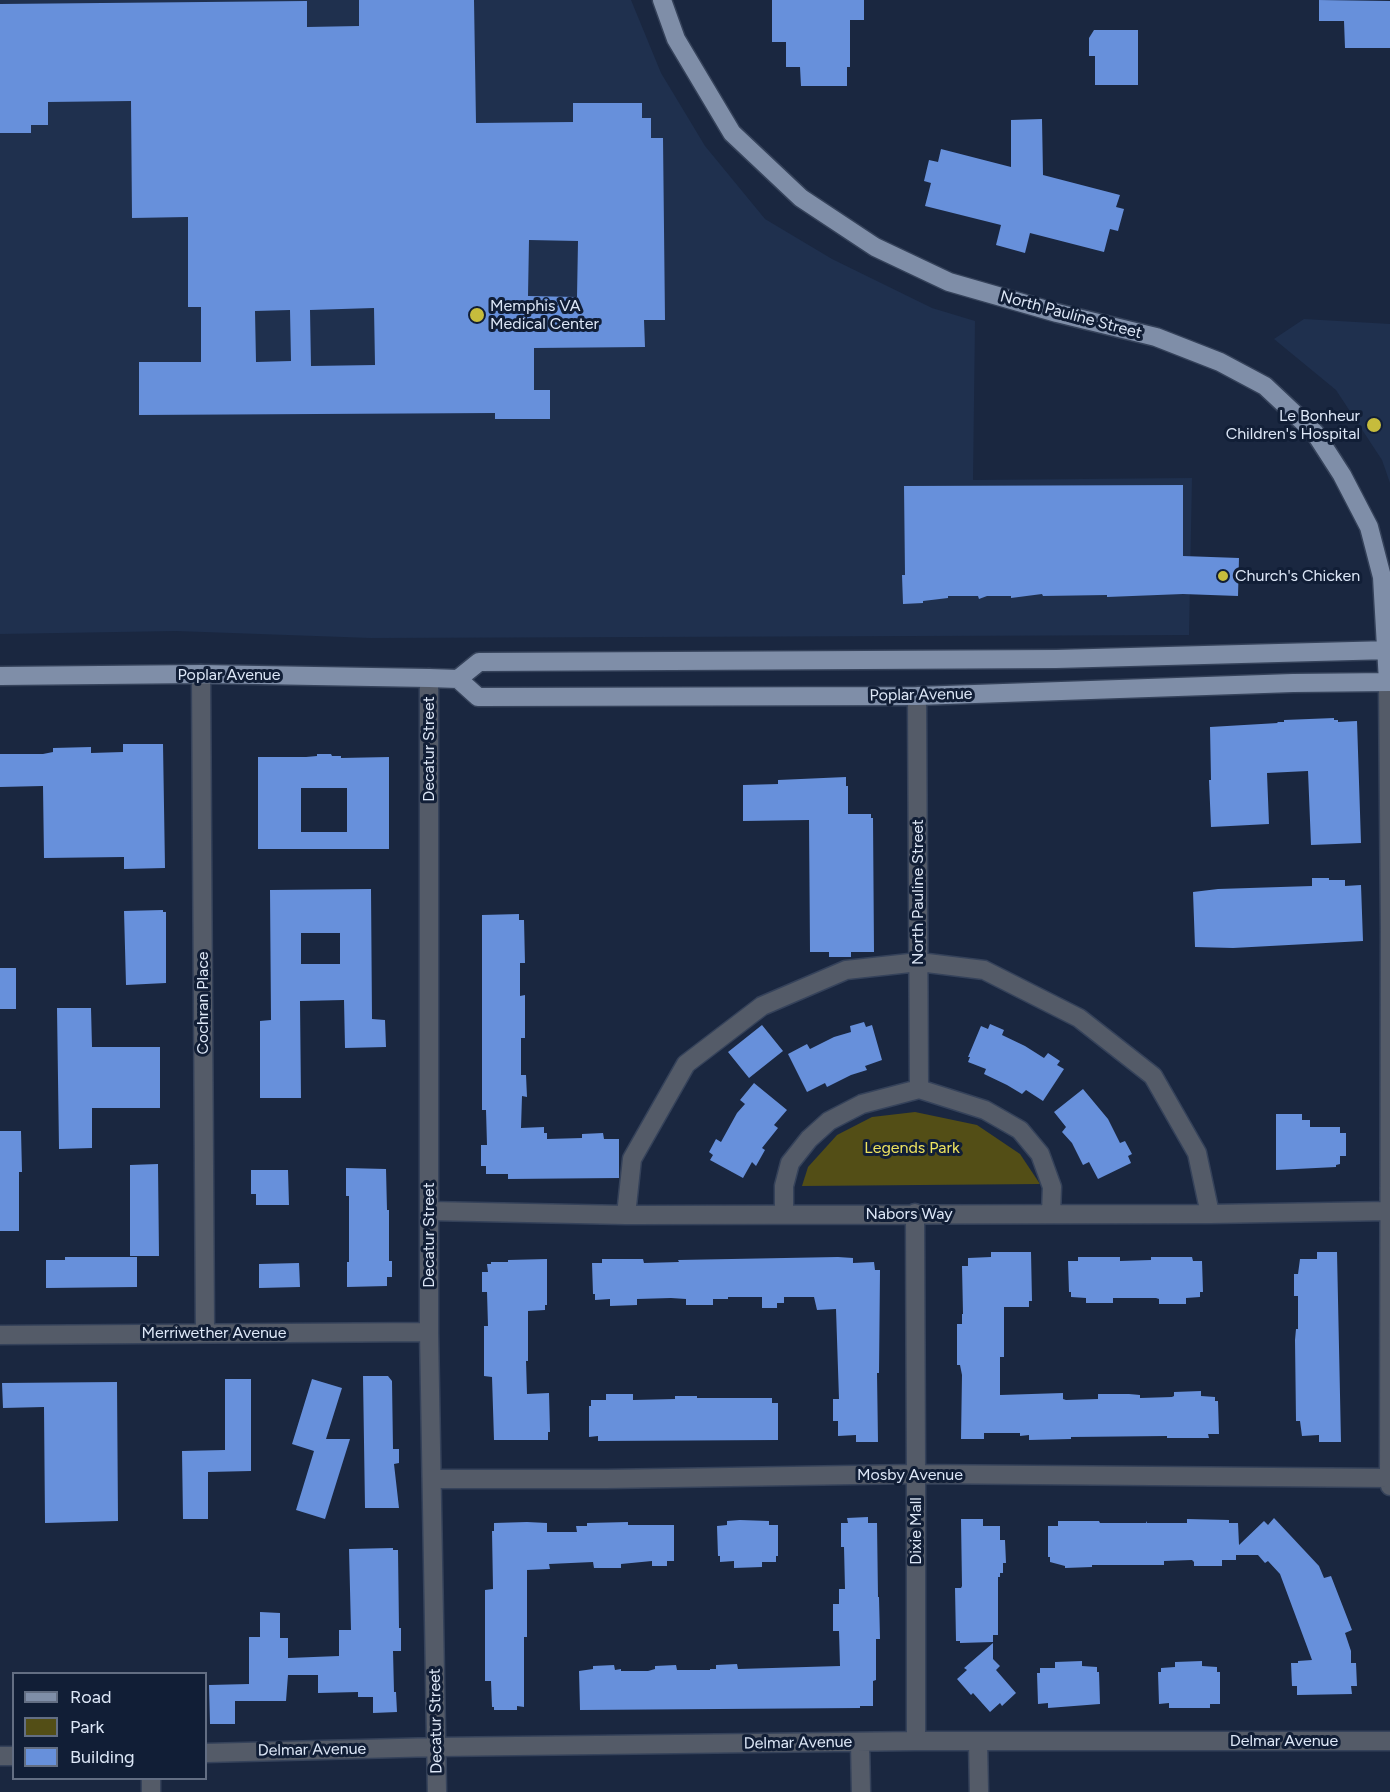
<!DOCTYPE html>
<style>
body{margin:0}
#map{position:relative;width:1390px;height:1792px;overflow:hidden;background:#1a2740;font-family:Figtree,sans-serif}
canvas{display:block}
.legend{position:absolute;left:12px;top:1672px;width:195px;height:108px;box-sizing:border-box;background:#111e36;border:2px solid #636e83;margin:0;padding:8px 10px;list-style:none;font-size:18px;color:#dde7f7}
.legend li{display:flex;align-items:center;gap:12px;height:30px}
.legend b{width:30px;border:2px solid #636e83}
</style>
<div id="map">
<canvas width="1390" height="1792"></canvas>
<ul class="legend">
<li><b style="height:8px;background:#7f8ea8"></b>Road</li>
<li><b style="height:16px;background:#534e16"></b>Park</li>
<li><b style="height:16px;background:#6790db"></b>Building</li>
</ul>
</div>
<script>
const context = document.querySelector('canvas').getContext('2d');
context.lineJoin = 'round';
function paint(path, color) { context.fillStyle = color; context.fill(path, 'evenodd'); }
const poly = rows => new Path2D(rows.map(r => 'M' + r).join(''));
function strokePath(path, color, width, dash) { context.strokeStyle = color; context.lineWidth = width; context.lineCap = dash ? 'butt' : 'round'; context.setLineDash(dash || []); context.stroke(path); }
function drawText(font, color, halo, rows, align = 'center') {
  context.font = font + ' Figtree,sans-serif'; context.lineWidth = 6; context.setLineDash([]); context.textBaseline = 'middle'; context.strokeStyle = halo; context.fillStyle = color; for (const [text, x, y, turn = 0] of rows) {
    context.save(); context.translate(x, y); context.rotate((+turn || 0) * Math.PI / 180); context.textAlign = isNaN(turn) ? turn : align; if (halo) context.strokeText(text, 0, 0); context.fillText(text, 0, 0); context.restore();
  }
}
const built = poly([
 [0,0,631,0,661,73,705,146,765,219,832,259,932,308,975,321,973,480,1192,478,1189,635,371,638,176,631,0,634],
 [1304,319,1390,324,1390,483,1382,460,1336,390,1274,339]
]);
const green = poly([
 [915,1112,977,1125,1020,1154,1040,1184,802,1186,808,1167,837,1135,872,1117]
]);
const building = poly([
 [359,0,474,0,476,123,573,122,573,103,642,103,642,118,651,118,651,138,663,138,665,320,644,320,645,347,534,348,534,390,550,390,550,419,495,419,495,413,139,415,139,362,201,362,201,307,188,307,188,217,132,218,131,101,48,102,48,125,31,125,31,133,0,133,0,4,307,1,307,27,359,26],
 [529,240,578,241,577,297,528,296],
 [374,308,375,365,311,366,310,310],
 [290,310,291,361,256,362,255,311],
 [772,0,864,0,864,20,850,20,850,67,847,67,847,86,801,86,800,67,786,67,786,42,772,42],
 [1319,0,1390,1,1390,48,1345,48,1344,21,1319,21],
 [1094,30,1138,30,1138,85,1095,85,1095,56,1089,56,1089,38],
 [1042,119,1043,175,1120,195,1116,207,1124,209,1118,231,1110,229,1104,252,1030,233,1025,253,996,245,1001,225,925,206,931,183,924,181,929,160,938,162,941,149,1011,167,1011,120],
 [1183,485,1183,556,1239,558,1238,596,1183,594,1107,597,1107,595,1043,596,1042,594,1011,598,1011,596,987,596,979,599,978,596,948,596,948,598,923,601,923,603,903,604,902,575,905,575,904,486],
 [1334,718,1334,720,1338,720,1338,722,1357,721,1361,843,1311,845,1308,771,1267,773,1269,824,1211,827,1209,780,1211,780,1210,727,1278,723,1277,722,1284,722,1284,720],
 [123,744,163,744,165,868,124,869,124,857,44,858,43,786,0,787,0,754,43,754,53,752,53,748,91,747,91,753,123,752],
 [317,754,331,754,332,756,341,756,341,758,389,757,389,849,258,849,258,757,306,757,317,756],
 [301,788,347,788,347,832,301,832],
 [846,777,846,786,848,786,848,814,871,814,871,818,873,818,874,952,851,952,851,957,829,957,829,952,810,952,809,820,743,821,743,785,778,784,778,780],
 [1312,878,1329,878,1329,880,1345,880,1345,886,1361,885,1363,941,1233,948,1195,947,1193,892,1218,889,1312,886],
 [371,889,372,1019,385,1020,386,1047,345,1048,344,1000,300,1001,301,1098,260,1098,260,1021,271,1020,270,890],
 [301,933,340,933,340,964,301,964],
 [163,910,163,912,166,912,166,983,126,985,124,911],
 [519,914,519,920,524,920,525,963,520,963,520,996,525,995,525,1038,521,1038,521,1075,526,1075,527,1097,522,1096,521,1128,544,1127,544,1133,547,1133,547,1139,582,1138,582,1134,603,1133,604,1139,619,1139,619,1178,508,1179,508,1174,486,1174,486,1166,481,1166,481,1145,487,1145,486,1110,482,1110,482,915],
 [0,968,16,968,16,1009,0,1009],
 [57,1008,91,1008,92,1047,160,1047,160,1108,92,1108,92,1148,59,1149],
 [864,1022,866,1027,872,1025,882,1060,865,1066,867,1070,851,1075,827,1087,825,1083,807,1092,788,1054,807,1044,810,1049,834,1037,851,1032,850,1026],
 [990,1024,1004,1030,1002,1035,1025,1046,1044,1058,1048,1053,1060,1061,1057,1065,1064,1069,1043,1101,1026,1090,1022,1094,1007,1085,984,1074,986,1069,968,1062,970,1057,968,1057,981,1026,988,1029],
 [762,1025,783,1051,749,1078,728,1052],
 [754,1083,787,1110,774,1125,778,1128,762,1148,765,1150,756,1166,752,1162,743,1178,710,1160,713,1155,709,1152,716,1139,721,1142,737,1113,745,1104,740,1100],
 [1083,1089,1108,1119,1120,1143,1125,1141,1132,1154,1128,1156,1131,1163,1098,1179,1089,1162,1083,1165,1072,1143,1062,1132,1066,1127,1054,1112],
 [1276,1114,1302,1114,1302,1120,1310,1120,1310,1127,1340,1127,1340,1133,1346,1133,1346,1156,1340,1156,1340,1164,1336,1165,1336,1167,1276,1170],
 [0,1131,21,1131,22,1172,19,1172,19,1231,0,1231],
 [158,1164,159,1256,130,1256,130,1165],
 [346,1168,386,1169,387,1210,389,1210,389,1261,392,1261,392,1277,387,1277,387,1286,347,1287,347,1262,349,1262,349,1196,346,1196],
 [251,1170,288,1170,289,1205,256,1205,256,1194,251,1194],
 [991,1252,1031,1252,1032,1301,1029,1301,1029,1307,1004,1307,1004,1357,1000,1357,1000,1395,1063,1393,1063,1399,1066,1400,1098,1399,1098,1394,1129,1394,1140,1395,1140,1398,1172,1397,1174,1396,1174,1392,1201,1391,1201,1396,1215,1397,1215,1401,1218,1401,1219,1434,1208,1434,1209,1438,1167,1438,1167,1436,1071,1437,1071,1439,1029,1440,1029,1435,1020,1436,1020,1433,984,1433,984,1439,961,1439,962,1375,960,1365,957,1365,957,1324,962,1324,962,1314,963,1314,962,1266,968,1266,968,1258,991,1257],
 [1317,1252,1337,1252,1341,1442,1319,1442,1319,1435,1302,1436,1300,1421,1296,1421,1295,1340,1296,1329,1298,1329,1298,1296,1294,1296,1294,1274,1298,1274,1300,1259,1317,1259],
 [65,1257,137,1257,137,1287,46,1288,46,1260,65,1260],
 [838,1257,853,1258,853,1263,874,1262,875,1270,880,1270,879,1373,877,1373,878,1442,856,1442,856,1435,838,1436,838,1421,833,1421,833,1399,839,1399,836,1309,817,1310,814,1297,784,1297,784,1303,777,1303,777,1308,762,1308,762,1297,728,1297,728,1299,713,1299,713,1305,686,1305,686,1299,671,1298,637,1299,637,1305,610,1306,610,1299,595,1300,595,1294,593,1294,592,1263,602,1263,602,1259,643,1259,644,1263,679,1262,678,1260],
 [1078,1257,1120,1257,1120,1261,1151,1260,1151,1257,1192,1257,1193,1261,1202,1261,1203,1292,1200,1292,1200,1297,1186,1298,1186,1304,1159,1304,1159,1299,1156,1298,1113,1298,1113,1303,1086,1303,1086,1298,1071,1297,1071,1292,1069,1292,1068,1261,1078,1261],
 [547,1259,547,1305,545,1305,545,1310,528,1311,528,1361,526,1361,527,1394,549,1393,550,1432,548,1432,548,1440,494,1440,492,1377,484,1376,484,1326,488,1326,487,1292,482,1292,482,1272,488,1272,487,1264,491,1264,491,1262,508,1262,508,1260],
 [299,1263,300,1287,259,1288,259,1264],
 [363,1376,388,1376,392,1381,393,1449,399,1449,399,1463,394,1464,399,1508,365,1508],
 [225,1379,251,1379,251,1471,208,1472,208,1519,183,1519,182,1451,225,1450],
 [312,1379,342,1388,326,1439,350,1439,325,1519,296,1510,314,1451,292,1444],
 [117,1382,118,1521,45,1523,44,1407,3,1408,2,1383],
 [606,1394,633,1394,633,1400,675,1399,675,1396,697,1396,697,1398,772,1398,772,1403,778,1403,778,1440,598,1441,598,1436,589,1437,589,1406,591,1406,591,1400,606,1400],
 [868,1517,868,1523,877,1523,878,1597,879,1597,880,1639,876,1639,876,1680,873,1681,873,1706,860,1706,860,1708,580,1710,579,1671,593,1669,593,1666,614,1665,615,1670,621,1669,621,1671,648,1671,655,1669,655,1666,676,1665,677,1670,710,1670,710,1669,716,1669,716,1665,737,1664,738,1669,840,1666,839,1631,833,1631,833,1604,839,1604,839,1589,845,1589,844,1547,841,1547,841,1523,848,1523,847,1518],
 [1274,1518,1319,1566,1324,1578,1331,1576,1352,1630,1345,1633,1351,1651,1351,1663,1356,1663,1357,1686,1351,1686,1352,1694,1297,1695,1297,1686,1292,1686,1291,1663,1298,1663,1298,1661,1312,1660,1280,1574,1268,1561,1265,1563,1258,1555,1236,1555,1236,1560,1222,1560,1222,1566,1194,1566,1194,1562,1192,1560,1164,1561,1164,1565,1092,1565,1092,1567,1065,1568,1065,1566,1050,1562,1050,1557,1048,1557,1048,1526,1058,1526,1058,1521,1099,1521,1100,1523,1146,1523,1147,1521,1147,1523,1187,1523,1187,1519,1229,1520,1229,1523,1238,1523,1239,1545,1264,1521,1268,1525],
 [961,1519,983,1519,983,1526,1000,1526,1000,1540,1005,1540,1006,1563,1003,1563,1003,1573,1000,1573,1000,1577,998,1577,998,1635,993,1635,993,1642,960,1643,960,1641,956,1641,955,1588,961,1588,962,1586],
 [740,1520,769,1521,769,1525,778,1525,778,1556,776,1556,776,1562,762,1562,762,1567,734,1568,734,1561,720,1562,720,1556,718,1556,717,1526,727,1525,727,1521],
 [527,1522,547,1523,547,1532,577,1532,576,1526,587,1526,587,1523,628,1522,628,1525,674,1525,674,1561,667,1561,667,1566,652,1566,652,1561,621,1564,621,1568,594,1568,593,1562,549,1564,550,1569,527,1570,527,1637,524,1637,524,1707,517,1706,517,1710,494,1710,494,1707,492,1707,491,1681,485,1681,485,1590,493,1589,492,1531,494,1531,494,1523],
 [393,1548,393,1550,398,1550,399,1628,401,1628,401,1651,393,1651,394,1692,396,1692,397,1712,373,1713,373,1697,358,1697,358,1692,318,1693,318,1675,288,1675,286,1701,235,1701,235,1724,210,1724,209,1685,249,1684,249,1637,260,1637,260,1612,280,1613,280,1638,288,1638,288,1658,339,1656,339,1630,351,1630,349,1549],
 [993,1643,993,1659,1000,1666,996,1670,1016,1693,1002,1706,1000,1703,990,1712,973,1693,971,1695,957,1679,967,1670,964,1668],
 [1082,1661,1082,1666,1097,1667,1097,1672,1099,1672,1100,1704,1048,1708,1048,1703,1038,1704,1037,1673,1040,1673,1040,1668,1055,1668,1055,1662],
 [1202,1661,1202,1666,1217,1667,1217,1672,1220,1672,1220,1704,1210,1704,1210,1708,1169,1708,1169,1703,1159,1704,1158,1672,1161,1672,1161,1668,1175,1667,1175,1662]
]);
const minor = poly([
 [201,674,205,1332],
 [429,678,429,1332,437,1792],
 [1388,682,1390,929,1389,1478,1390,1486],
 [917,696,919,1089],
 [429,1211,626,1215,1210,1214,1389,1211],
 [915,1213,916,1474,916,1741],
 [784,1214,784,1186,790,1163,809,1139,829,1121,862,1104,919,1089,985,1110,1020,1130,1040,1154,1052,1187,1051,1214],
 [626,1215,632,1159,686,1064,762,1006,846,970,919,962,984,970,1079,1018,1153,1076,1197,1153,1210,1214],
 [0,1335,429,1332],
 [432,1479,606,1479,916,1474,1389,1478],
 [978,1741,979,1792],
 [860,1742,861,1792],
 [206,1753,437,1747,916,1741,1390,1741],
 [0,1756,14,1756],
 [151,1778,151,1792]
]);
const major = poly([
 [662,0,676,39,732,133,801,198,875,247,949,282,1057,313,1156,337,1220,362,1265,386,1315,433,1342,475,1369,527,1382,577,1388,682],
 [0,676,201,674,429,678,458,679,478,697,917,696,1293,683,1390,682],
 [458,679,479,662,1056,659,1390,650]
]);
const markers = [
 [477,315,8,"#c6bc3c"],
 [1374,425,8,"#c6bc3c"],
 [1223,576,6,"#c6bc3c"]
];
const poiNames = [
 ["Memphis VA",490,306],
 ["Medical Center",490,324],
 ["Le Bonheur",1360,416,"right"],
 ["Children's Hospital",1360,434,"right"],
 ["Church's Chicken",1235,576]
];
const streetNames = [
 ["North Pauline Street",1071,315,15],
 ["Poplar Avenue",229,675],
 ["Poplar Avenue",921,695,-1],
 ["Decatur Street",429,749,-90],
 ["North Pauline Street",918,892,-90],
 ["Cochran Place",203,1003,-90],
 ["Nabors Way",909,1214],
 ["Decatur Street",429,1235,-90],
 ["Merriwether Avenue",214,1333],
 ["Mosby Avenue",910,1475],
 ["Dixie Mall",916,1531,-90],
 ["Decatur Street",436,1721,-91],
 ["Delmar Avenue",1284,1741],
 ["Delmar Avenue",798,1743,-1],
 ["Delmar Avenue",312,1750,-1]
];
const parkNames = [
 ["Legends Park",912,1148]
];
paint(built, '#1f304e');
paint(green, '#534e16');
paint(building, '#6790db');
strokePath(minor, '#35425a', 21);
strokePath(major, '#35425a', 21);
strokePath(minor, '#545b68', 18);
strokePath(major, '#7f8ea8', 18);
for (const [x, y, r, color] of markers) { const dot = new Path2D(); dot.arc(x, y, r, 0, 2 * Math.PI); context.fillStyle = color; context.fill(dot); strokePath(dot, '#111e36', 2); }
drawText('16px', '#dde7f7', '#111e36', poiNames, 'left');
drawText('16px', '#dde7f7', '#111e36', streetNames);
drawText('16px', '#eee360', '#111e36', parkNames);
</script>
